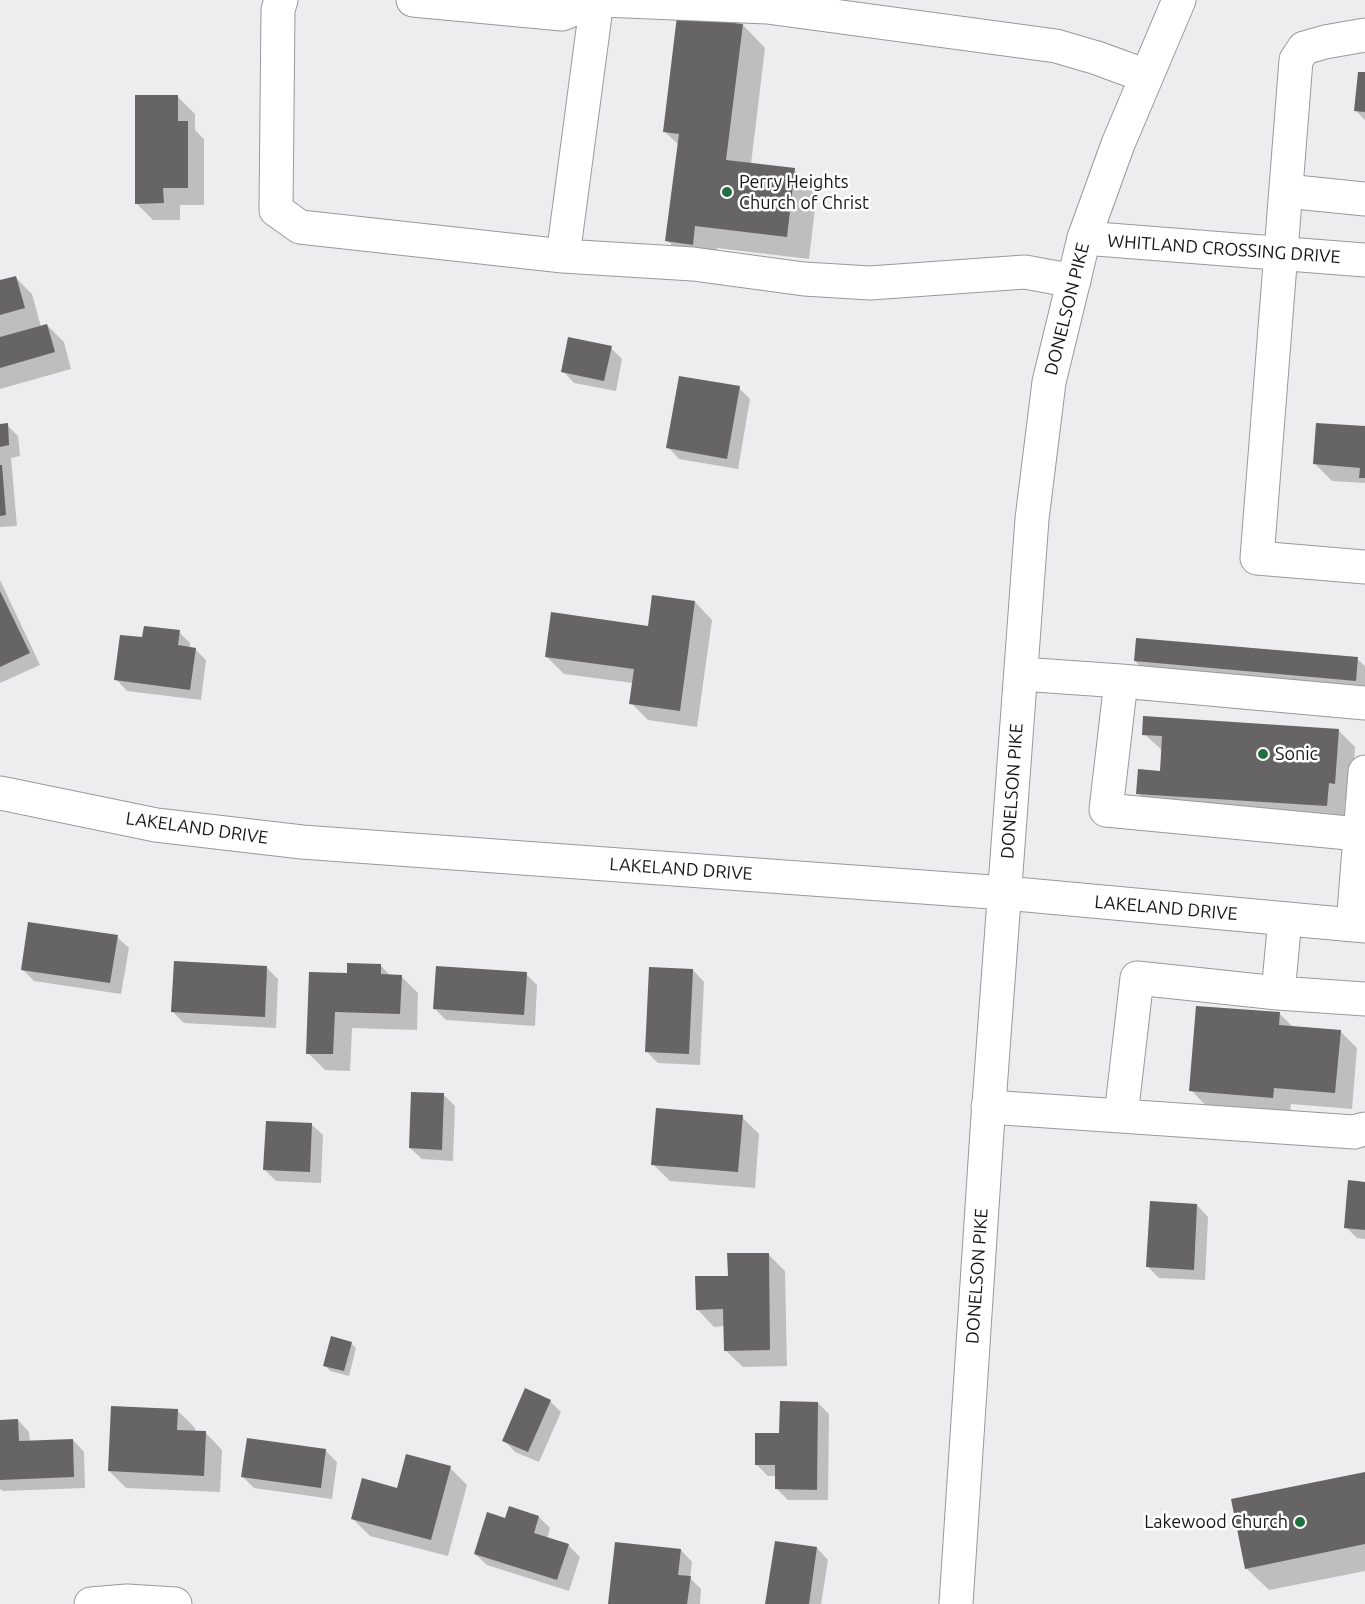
<!DOCTYPE html>
<style>
body{margin:0}
canvas{display:block;background:#ededef}
</style>
<canvas width="1365" height="1604"></canvas>
<script>
const context = document.querySelector('canvas').getContext('2d');
context.lineJoin = 'round';
function paint(path, color) { context.fillStyle = color; context.fill(path, 'evenodd'); }
const poly = rows => new Path2D(rows.map(r => 'M' + r).join(''));
function strokePath(path, color, width, dash) { context.strokeStyle = color; context.lineWidth = width; context.lineCap = dash ? 'butt' : 'round'; context.setLineDash(dash || []); context.stroke(path); }
function drawText(font, color, halo, rows, align = 'center') {
  context.font = font + ' Ubuntu,sans-serif'; context.lineWidth = 5; context.setLineDash([]); context.textBaseline = 'middle'; context.strokeStyle = halo; context.fillStyle = color; for (const [text, x, y, turn = 0] of rows) {
    context.save(); context.translate(x, y); context.rotate((+turn || 0) * Math.PI / 180); context.textAlign = isNaN(turn) ? turn : align; if (halo) context.strokeText(text, 0, 0); context.fillText(text, 0, 0); context.restore();
  }
}
const shadow = poly([
 [743,25,765,48,751,164,794,170,817,192,809,259,717,248,715,266,689,263,667,240,679,145,664,131],
 [1365,74,1365,120,1356,111],
 [178,97,195,114,195,130,204,139,204,205,180,205,180,220,153,220,136,203],
 [15,277,32,294,41,327,47,325,64,342,71,369,0,389,0,282],
 [611,348,622,359,616,391,574,383,563,371],
 [739,388,750,399,738,469,679,459,668,447],
 [0,425,7,425,18,436,20,456,11,458,17,526,0,527],
 [1365,428,1365,483,1332,481,1315,464],
 [0,580,40,665,0,683],
 [695,602,712,620,697,727,648,720,631,703,633,683,564,674,546,656,649,628],
 [179,632,190,643,190,648,195,649,206,660,201,700,127,691,116,679,144,639],
 [1357,659,1365,666,1365,697,1153,678,1135,661],
 [1338,730,1355,747,1352,800,1345,800,1344,822,1155,810,1138,793,1161,773,1163,751,1144,734],
 [117,937,129,948,121,994,34,981,22,969],
 [380,965,391,976,401,976,418,993,417,1030,352,1028,350,1071,325,1070,308,1053,349,975],
 [267,968,278,979,276,1028,184,1023,173,1012],
 [693,970,704,982,700,1065,658,1063,646,1051],
 [526,974,537,985,535,1026,446,1020,435,1009],
 [1280,1014,1293,1027,1340,1031,1357,1048,1352,1109,1291,1104,1290,1114,1208,1108,1191,1090],
 [444,1095,455,1106,453,1161,422,1159,410,1148],
 [742,1117,759,1134,755,1188,670,1181,653,1164],
 [311,1124,323,1135,321,1183,276,1181,265,1170],
 [1365,1183,1365,1239,1357,1238,1346,1227],
 [1197,1205,1208,1217,1205,1280,1159,1278,1148,1267],
 [768,1254,785,1271,787,1366,743,1367,725,1350,725,1326,714,1327,697,1309,730,1277],
 [351,1343,356,1348,349,1376,330,1371,325,1365],
 [550,1401,561,1412,539,1462,515,1452,504,1440],
 [818,1403,829,1414,828,1500,788,1500,776,1488,776,1476,768,1476,756,1464,781,1434],
 [178,1411,195,1428,195,1432,205,1432,222,1450,220,1492,126,1488,109,1471],
 [18,1420,29,1432,30,1442,73,1440,84,1452,85,1488,3,1491,0,1489,0,1421],
 [325,1450,337,1462,332,1499,254,1488,243,1477],
 [450,1468,467,1485,448,1556,370,1536,353,1519],
 [1365,1474,1365,1571,1269,1590,1246,1568],
 [539,1517,550,1528,547,1539,568,1545,580,1557,569,1591,487,1565,475,1554,506,1520],
 [817,1548,828,1560,821,1604,767,1604],
 [681,1550,692,1562,690,1578,701,1589,700,1604,609,1604]
]);
const building = poly([
 [677,16,743,24,726,160,795,168,787,237,695,226,693,245,665,241,679,134,663,132],
 [1358,72,1365,72,1365,112,1354,111],
 [135,95,178,95,178,121,188,121,188,188,163,188,164,203,135,204],
 [16,276,25,308,0,315,0,280],
 [47,324,55,352,0,368,0,337],
 [568,337,612,346,604,381,561,372],
 [679,376,740,386,727,459,666,448],
 [8,423,9,445,0,447,0,424],
 [1316,423,1365,426,1365,478,1359,478,1360,468,1313,464],
 [0,465,2,465,6,515,0,516],
 [0,591,30,653,0,667],
 [652,595,695,601,680,711,629,704,634,669,545,657,551,612,648,626],
 [144,626,180,630,178,645,196,648,190,690,114,680,120,635,142,637],
 [1136,638,1358,657,1356,681,1134,661],
 [1143,716,1339,729,1335,784,1329,783,1327,806,1136,794,1138,769,1160,771,1162,736,1142,735],
 [28,922,118,935,110,983,21,970],
 [174,961,267,966,265,1017,171,1012],
 [347,963,381,964,381,974,402,975,400,1014,335,1012,333,1054,306,1054,309,972,347,973],
 [436,966,527,972,524,1015,433,1009],
 [649,967,693,969,689,1054,645,1052],
 [1196,1006,1280,1012,1279,1025,1341,1030,1335,1093,1274,1088,1273,1098,1189,1091],
 [411,1092,444,1093,442,1150,409,1148],
 [656,1108,743,1115,738,1172,651,1165],
 [266,1121,312,1123,310,1172,263,1170],
 [1348,1180,1365,1182,1365,1230,1344,1228],
 [1150,1201,1197,1204,1194,1270,1146,1267],
 [727,1253,769,1253,770,1350,724,1351,723,1309,696,1310,695,1276,728,1276],
 [331,1336,352,1342,344,1371,323,1366],
 [525,1388,551,1400,528,1452,502,1441],
 [780,1401,818,1402,817,1490,775,1489,775,1465,755,1465,755,1433,779,1433],
 [111,1406,178,1409,177,1430,206,1431,204,1476,108,1471],
 [18,1419,19,1441,73,1439,74,1477,0,1480,0,1420],
 [247,1438,326,1449,321,1488,241,1477],
 [406,1454,451,1466,431,1540,351,1519,362,1478,397,1488],
 [1365,1472,1365,1544,1245,1569,1231,1499],
 [509,1506,539,1516,534,1533,569,1544,557,1580,474,1554,487,1512,505,1518],
 [775,1541,817,1547,809,1604,765,1604],
 [615,1542,681,1549,678,1575,691,1576,687,1604,608,1604]
]);
const minor = poly([
 [281,0,278,10,276,210,300,227,563,256],
 [413,0,562,14,596,0],
 [597,0,563,256,693,264,804,279,870,283,1025,272,1074,281],
 [604,0,767,7,1056,46,1097,58,1146,76],
 [1365,35,1325,42,1304,48,1296,60,1257,558,1365,567],
 [1286,191,1365,199],
 [1084,238,1365,260],
 [1021,674,1121,681,1365,703],
 [1121,681,1106,810,1359,834],
 [0,793,156,825,302,842,1005,893,1365,926],
 [1353,925,1365,772],
 [1278,993,1365,999],
 [988,1107,1121,1116,1137,978,1278,993,1285,919],
 [1121,1116,1354,1132,1365,1129],
 [91,1604,127,1601,175,1604]
]);
const major = poly([
 [956,1604,987,1131,1032,519,1049,382,1084,238,1118,144,1179,0]
]);
const markers = [
 [727,192,6,"#217040"],
 [1263,754,6,"#217040"],
 [1300,1522,6,"#217040"]
];
const poiNames = [
 ["Perry Heights",739,182],
 ["Church of Christ",739,203],
 ["Sonic",1275,754],
 ["Lakewood Church",1288,1522,"right"]
];
const streetNames = [
 ["WHITLAND CROSSING DRIVE",1224,249,4],
 ["DONELSON PIKE",1067,309,-76],
 ["DONELSON PIKE",1012,791,-86],
 ["LAKELAND DRIVE",197,828,8],
 ["LAKELAND DRIVE",681,869,4],
 ["LAKELAND DRIVE",1166,908,5],
 ["DONELSON PIKE",977,1276,-86]
];
paint(shadow, '#0003');
paint(building, '#666465');
strokePath(minor, '#99999b', 35);
strokePath(major, '#99999b', 35);
strokePath(minor, '#fff', 33);
strokePath(major, '#fff', 33);
for (const [x, y, r, color] of markers) { const dot = new Path2D(); dot.arc(x, y, r, 0, 2 * Math.PI); context.fillStyle = color; context.fill(dot); strokePath(dot, '#fff', 2); }
drawText('18px', '#171718', '#fff', poiNames, 'left');
drawText('18px', '#171718', '#fff', streetNames);
</script>
